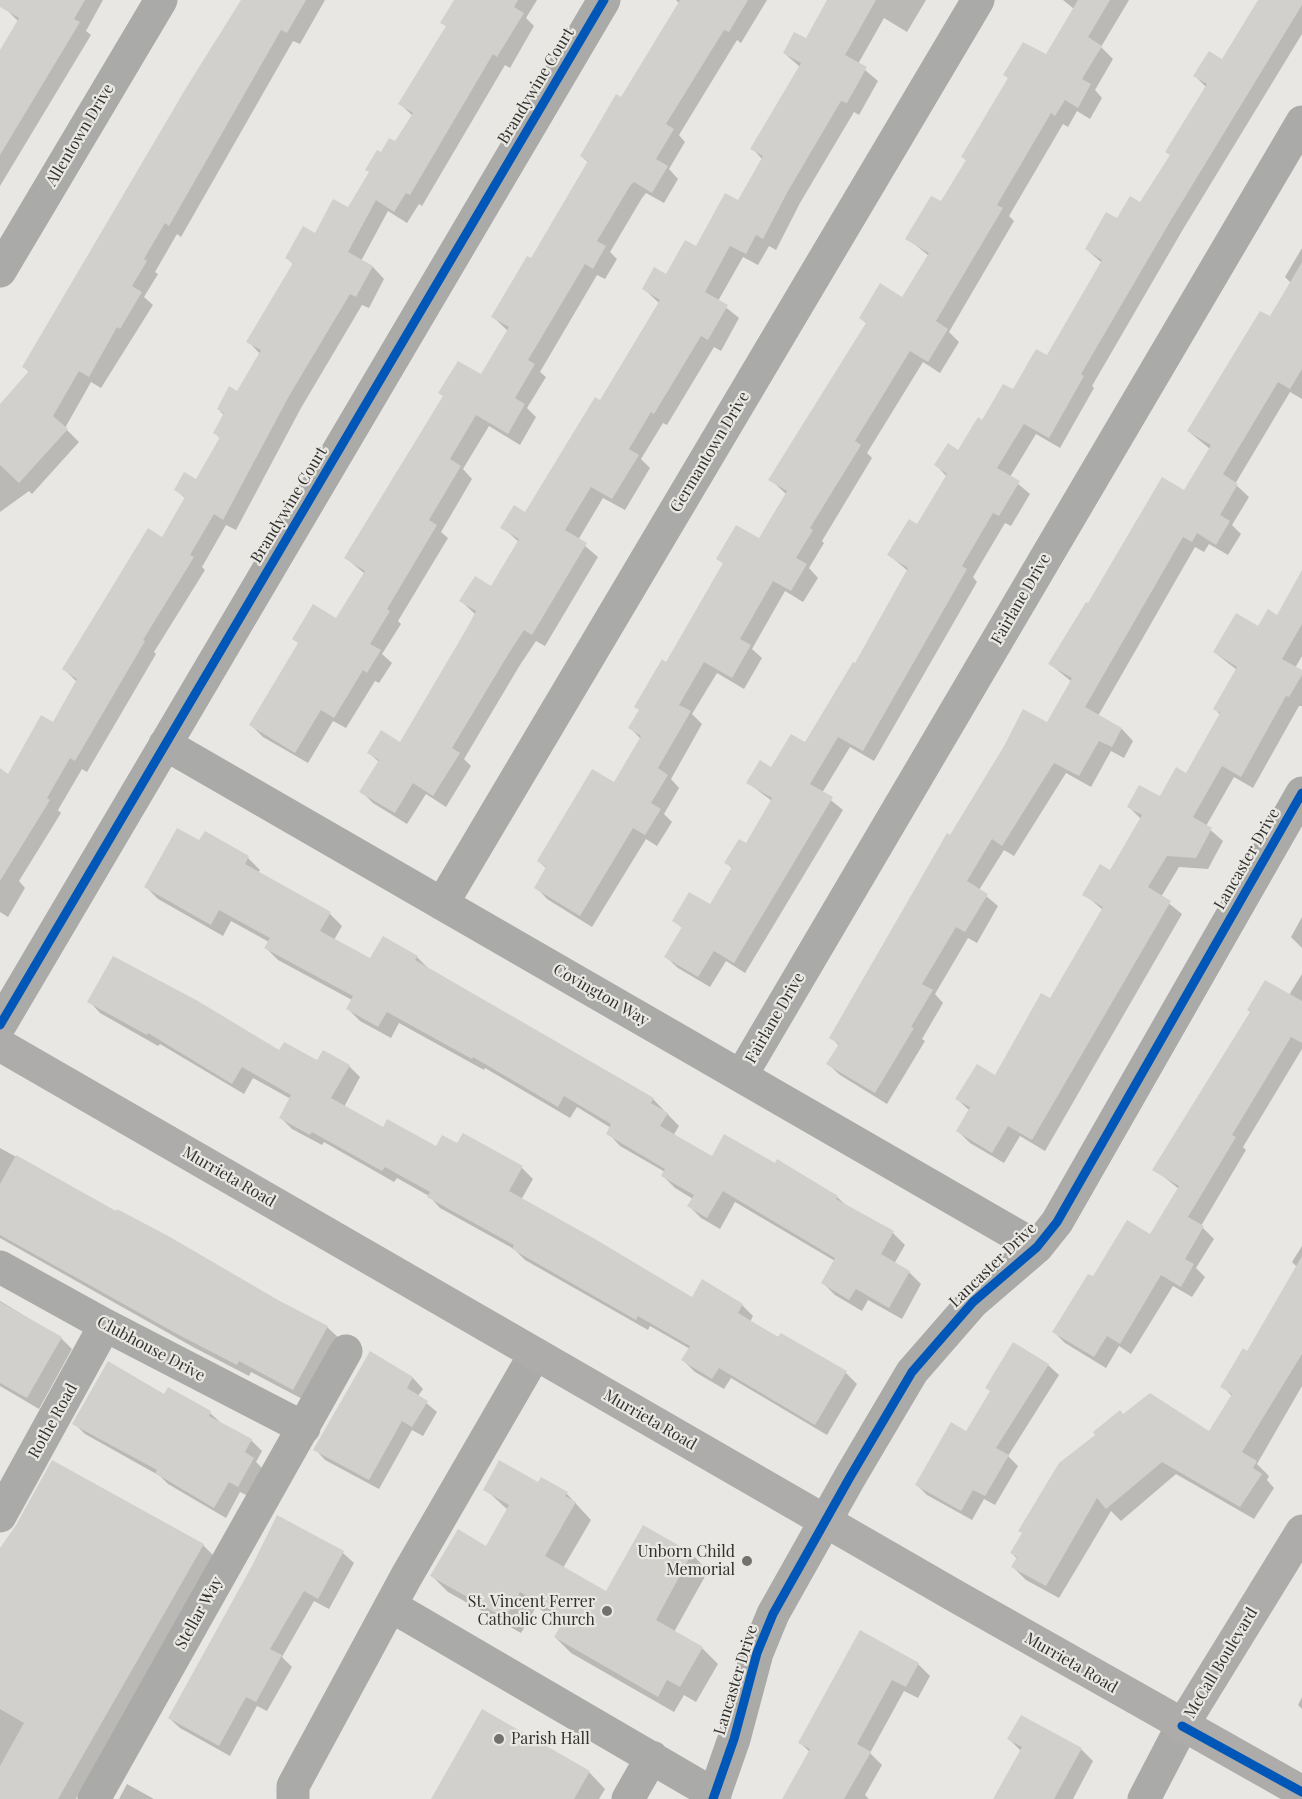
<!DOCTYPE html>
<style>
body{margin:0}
canvas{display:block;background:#e9e7e4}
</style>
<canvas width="1302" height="1799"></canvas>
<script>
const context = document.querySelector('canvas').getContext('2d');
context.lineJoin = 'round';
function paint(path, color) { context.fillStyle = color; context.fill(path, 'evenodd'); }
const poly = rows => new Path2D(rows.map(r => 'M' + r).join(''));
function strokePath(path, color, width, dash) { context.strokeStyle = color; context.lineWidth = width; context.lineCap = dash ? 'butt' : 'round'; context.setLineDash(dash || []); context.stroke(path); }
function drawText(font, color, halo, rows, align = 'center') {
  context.font = font + ' "Playfair Display",serif'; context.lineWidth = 4.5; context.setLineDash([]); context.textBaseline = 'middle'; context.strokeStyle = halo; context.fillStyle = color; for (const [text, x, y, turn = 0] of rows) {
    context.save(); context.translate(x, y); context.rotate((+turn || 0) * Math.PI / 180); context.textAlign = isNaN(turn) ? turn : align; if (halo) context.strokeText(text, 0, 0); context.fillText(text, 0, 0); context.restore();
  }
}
const shadow = poly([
 [12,0,103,0,86,31,91,35,0,186,0,53,19,22,6,9],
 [243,0,325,0,300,44,293,41,181,237,177,234,155,272,158,274,144,297,153,305,101,388,91,382,65,428,79,442,32,494,29,491,0,512,0,406,30,373,24,367],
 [455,0,537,0,526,18,534,26,510,68,505,65,422,206,419,204,407,223,388,211,361,261,373,267,384,279,369,308,362,305,301,408,236,530,226,525,202,567,205,570,154,652,156,654,87,772,82,769,58,810,61,813,19,881,25,888,8,917,0,912,0,780,9,776,53,724,77,682,64,669,163,539,186,499,176,490,196,481,221,439,215,433,224,415,218,409,238,393,260,354,248,341,294,265,287,258,348,209,381,154,396,143,413,116,400,104,447,27,442,22],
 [676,0,767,0,741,43,737,40,679,135,685,142,669,169,678,179,664,203,646,193,642,198,610,252,617,259,605,279,597,275,540,372,546,377,527,408,536,417,520,445,489,426,463,469,472,479,441,532,448,538,398,621,401,624,382,654,392,663,379,683,375,681,346,728,333,721,308,763,263,737,251,725,337,620,365,574,346,558,481,376,508,331,493,317,531,260,589,163,581,156,621,99,680,4],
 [831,0,926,0,907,32,884,18,858,64,878,81,859,115,854,112,800,203,776,250,769,246,758,265,743,257,718,301,739,318,721,351,714,347,667,425,663,423,641,459,650,468,625,510,603,498,578,540,598,557,545,646,536,641,520,665,464,759,471,766,446,807,426,794,407,824,373,803,361,791,379,762,369,753,400,744,476,615,461,601,492,588,519,542,502,527,526,514,601,402,659,303,644,289,667,276,697,248,739,202,763,160,752,148,800,67,784,53,806,40],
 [1063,0,1129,0,1101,47,1113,59,1095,90,1102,98,1090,119,1077,111,1068,127,1063,124,1009,216,1014,221,949,332,959,342,940,373,923,362,867,453,872,458,822,541,824,543,809,568,818,578,803,602,785,591,752,649,762,658,744,689,717,673,692,714,702,724,671,779,679,788,664,814,672,822,657,846,646,839,592,927,547,899,536,887,547,869,538,861,614,784,641,739,630,728,724,564,718,559,760,540,787,495,770,479,867,324,861,318,903,299,929,256,907,238,941,203,967,161,963,157,1009,79,1005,75,1046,56,1074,9],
 [1260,0,1302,0,1302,34,1182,231,1092,386,1094,388,1060,448,1036,434,1010,477,1030,494,1011,526,1005,523,973,577,977,582,874,761,850,747,822,793,843,810,745,973,726,961,710,987,678,968,666,957,683,929,674,920,710,906,733,869,726,863,747,845,772,801,748,783,806,744,855,665,908,571,889,555,917,526,947,477,936,465,959,452,983,422,1047,357,1102,263,1086,249,1118,220,1141,204,1171,156,1207,88,1195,76,1223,61],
 [1302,248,1302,399,1290,392,1235,484,1249,497,1232,525,1241,534,1228,555,1209,544,1204,552,1195,547,1098,716,1122,729,1133,741,1124,758,1111,751,1091,787,1066,773,1014,856,1004,850,979,890,998,906,977,943,968,938,935,994,943,1003,922,1039,925,1041,887,1104,840,1075,828,1064,839,1046,831,1037,951,837,1047,725,1072,682,1050,664,1088,605,1185,492,1210,449,1188,431,1270,319,1291,283,1285,277],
 [1302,573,1302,656,1295,668,1302,672,1302,706,1299,706,1253,788,1234,777,1206,826,1223,841,1208,869,1179,867,1161,897,1182,914,1045,1151,1020,1136,1004,1163,970,1143,958,1131,970,1111,957,1099,996,1077,1051,1000,1103,910,1084,894,1110,872,1141,819,1129,807,1160,799,1187,775,1220,715,1215,709,1237,670,1214,652,1278,617],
 [200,842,248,858,260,870,258,873,330,914,342,926,334,940,371,960,417,957,429,969,653,1099,679,1126,673,1136,712,1158,837,1197,847,1206,893,1233,905,1245,894,1264,909,1272,921,1284,902,1319,868,1300,862,1311,835,1295,823,1283,835,1261,735,1202,720,1229,701,1218,689,1206,693,1199,675,1188,663,1176,665,1172,620,1146,608,1133,611,1128,577,1107,570,1118,485,1068,484,1070,399,1023,391,1038,360,1021,348,1009,352,1000,278,960,266,948,269,942,231,921,223,936,158,899,146,887],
 [1302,917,1302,948,1291,937],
 [1302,974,1302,1049,1243,1147,1246,1150,1201,1226,1214,1239,1196,1268,1205,1277,1192,1297,1173,1286,1131,1354,1119,1346,1106,1368,1065,1343,1054,1332,1093,1278,1150,1236,1179,1189,1154,1169,1289,995],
 [89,1001,318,1062,349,1066,360,1077,344,1107,384,1130,436,1148,458,1145,522,1168,533,1179,521,1200,692,1299,742,1305,753,1316,750,1322,846,1373,857,1384,827,1435,731,1378,724,1389,695,1372,683,1360,690,1349,650,1326,648,1330,525,1260,514,1249,440,1208,429,1196,397,1178,394,1182,324,1142,322,1145,292,1129,280,1117,291,1099,253,1078,244,1094,160,1044,158,1046,100,1013],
 [0,1148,277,1302,327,1327,340,1339,306,1401,251,1372,249,1376,193,1347,0,1238],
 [1302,1246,1302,1386,1257,1464,1269,1476,1267,1480,1274,1488,1254,1519,1176,1474,1121,1521,1111,1511,1059,1598,1026,1580,1013,1567,1017,1559,1012,1553,1123,1416,1210,1433,1232,1396,1222,1386,1248,1353,1297,1267,1292,1262],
 [0,1301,61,1338,72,1349,39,1409,0,1386],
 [370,1353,413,1378,423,1389,418,1396,437,1412,423,1436,412,1430,379,1489,325,1460,315,1449],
 [1048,1365,1059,1375,1008,1456,1018,1466,995,1505,984,1499,972,1520,927,1495,917,1485],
 [168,1389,210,1413,221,1423,251,1440,262,1451,256,1462,264,1470,250,1497,240,1492,226,1518,168,1484,160,1476,85,1434,74,1423,164,1396],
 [538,1484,567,1494,591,1520,563,1568,607,1593,644,1527,692,1554,708,1571,674,1632,702,1648,718,1664,696,1702,684,1695,674,1712,571,1653,555,1637,564,1623,536,1607,521,1633,448,1592,432,1576,487,1548,508,1510,485,1489],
 [278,1517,343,1553,354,1563,329,1609,314,1601,282,1657,292,1667,267,1711,257,1706,230,1756,180,1728,169,1718,254,1565],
 [18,1526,203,1545,215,1557,76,1799,0,1799,0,1551],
 [860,1632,918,1664,930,1676,918,1698,904,1691,870,1753,882,1765,865,1795,869,1799,784,1799,810,1752,800,1743],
 [1302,1697,1302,1709,1298,1705],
 [1022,1717,1081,1749,1093,1761,1073,1799,995,1799,1021,1751,1009,1739],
 [589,1772,605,1789,599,1799,433,1799],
 [127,1784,154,1799,119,1799]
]);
const building = poly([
 [0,0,85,0,74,19,80,22,0,155,0,50,19,18,0,7],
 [241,0,306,0,287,33,281,30,169,226,165,223,144,259,147,261,132,286,142,292,120,329,117,327,89,377,79,371,53,416,68,429,19,483,0,465,0,404,29,371,22,367,186,88],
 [454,0,518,0,514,7,524,13,497,57,493,54,410,195,406,193,394,212,376,200,348,252,373,266,356,297,350,294,289,396,223,520,214,514,190,555,194,557,143,640,145,641,75,761,70,758,47,798,50,800,0,881,0,768,8,774,41,715,53,722,77,679,62,669,148,528,162,537,185,497,174,490,184,472,196,479,220,437,213,433,224,413,217,409,229,386,237,391,261,350,246,342,293,263,285,258,303,226,315,233,333,199,348,207,369,172,365,170,377,150,381,152,389,138,395,141,413,113,398,104,446,26,440,23],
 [680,0,748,0,729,32,724,30,666,124,674,129,656,159,668,166,652,193,634,182,630,186,597,241,606,246,593,269,585,264,528,360,535,364,515,398,525,404,508,434,476,415,450,459,461,466,429,520,437,525,387,609,390,611,370,644,381,650,367,673,363,670,334,718,321,710,295,753,249,725,298,643,292,639,313,604,336,618,365,571,344,558,443,396,438,393,458,361,481,374,509,327,491,317,527,256,531,258,588,161,580,156,616,94,621,97],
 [827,0,876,0,845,55,867,67,847,103,841,101,788,191,763,239,756,235,746,254,730,246,705,292,728,305,708,340,701,336,654,414,651,412,629,449,639,455,612,499,591,487,565,530,587,543,532,635,524,630,509,653,452,748,460,753,433,796,413,783,395,813,359,792,379,760,367,753,381,730,400,742,467,628,476,611,459,601,475,576,491,586,519,539,500,528,514,505,525,512,595,397,600,400,660,300,642,289,654,267,666,274,685,240,696,246,725,193,738,200,763,156,750,149,801,63,783,53,794,32,806,38],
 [1078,0,1110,0,1088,37,1102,46,1082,79,1091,84,1078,108,1065,100,1055,116,1051,113,997,205,1003,208,936,321,948,329,928,362,910,351,855,441,861,445,810,528,813,530,796,558,807,564,791,591,773,581,740,639,751,645,732,678,704,662,679,705,691,711,658,768,668,775,651,803,661,809,645,835,633,828,580,916,534,888,546,867,537,861,592,769,614,782,641,736,628,728,639,710,634,707,662,659,666,662,723,563,716,559,736,525,759,538,787,491,768,480,866,323,859,318,880,283,902,297,929,253,905,239,931,196,941,201,966,160,961,157,1008,78,1003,75,1023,42,1046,54],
 [1258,0,1302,0,1302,5,1171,220,1081,374,1084,376,1049,438,1024,424,997,468,1020,481,999,516,993,513,962,566,967,569,863,751,838,737,810,784,833,797,734,963,714,951,698,977,664,957,682,927,672,921,689,892,710,904,732,867,724,863,739,839,746,843,772,798,746,783,760,760,771,767,791,734,805,742,853,662,855,663,908,568,887,555,909,519,917,524,947,474,934,465,948,443,958,450,978,417,982,420,1003,384,1013,389,1036,349,1047,355,1102,260,1085,249,1106,212,1117,218,1130,196,1140,202,1170,155,1165,152,1207,84,1193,76,1209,51,1222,59],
 [1302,262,1302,369,1290,389,1278,382,1223,474,1238,484,1220,515,1230,521,1216,545,1197,533,1192,542,1183,537,1085,707,1122,728,1112,747,1099,741,1079,776,1054,763,1002,846,992,839,967,881,988,894,965,932,956,927,922,984,933,990,911,1027,914,1028,875,1093,826,1064,839,1044,829,1038,947,833,950,835,1004,746,1023,709,1047,722,1072,678,1048,664,1086,602,1088,603,1162,477,1184,490,1211,445,1187,431,1260,311,1270,316],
 [1302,570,1302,624,1282,659,1302,670,1302,675,1289,697,1286,696,1241,777,1222,766,1193,817,1212,828,1196,858,1167,856,1148,887,1171,901,1032,1140,1008,1126,992,1153,956,1131,970,1107,955,1099,977,1064,995,1075,1041,993,1050,998,1103,907,1082,895,1100,864,1110,870,1142,815,1127,807,1139,785,1160,796,1176,767,1186,773,1220,713,1213,709,1237,667,1213,652,1236,613,1258,626,1268,609,1277,615],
 [177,828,199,840,205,831,249,856,245,864,331,912,320,931,370,958,383,936,418,956,415,960,654,1098,651,1103,668,1113,660,1126,712,1156,724,1134,775,1163,777,1159,838,1196,836,1199,894,1231,881,1254,910,1271,889,1308,856,1289,849,1300,821,1283,835,1258,723,1191,707,1218,687,1206,694,1195,661,1176,665,1169,606,1134,611,1124,564,1096,558,1107,473,1057,472,1059,387,1012,378,1027,346,1009,353,996,264,948,270,938,219,910,211,925,144,887],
 [113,956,198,1001,279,1050,284,1042,317,1060,323,1050,350,1065,331,1098,383,1127,387,1119,436,1146,442,1135,457,1143,463,1133,523,1166,509,1191,595,1239,692,1297,702,1279,743,1304,738,1313,778,1337,781,1333,847,1371,815,1425,719,1368,712,1379,681,1360,690,1346,638,1316,636,1320,512,1249,514,1245,427,1197,430,1192,385,1167,382,1171,312,1132,310,1135,279,1118,291,1095,242,1067,232,1084,148,1033,147,1035,87,1002],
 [1265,980,1302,1001,1302,1043,1291,1037,1232,1135,1236,1137,1188,1217,1204,1226,1185,1259,1194,1264,1181,1287,1161,1275,1120,1344,1107,1336,1094,1357,1052,1332,1088,1274,1093,1276,1127,1220,1150,1234,1179,1186,1152,1170,1250,1012,1247,1010],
 [16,1155,116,1211,117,1209,170,1237,278,1300,328,1326,293,1390,239,1361,237,1365,179,1335,0,1235,0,1184],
 [1302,1256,1302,1354,1242,1452,1257,1461,1253,1468,1262,1474,1240,1507,1162,1462,1106,1509,1097,1498,1046,1586,1011,1567,1017,1557,1010,1553,1022,1533,1018,1531,1059,1463,1095,1435,1093,1432,1120,1410,1123,1414,1150,1393,1209,1431,1232,1394,1220,1387,1243,1348,1247,1351],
 [0,1302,62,1337,27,1398,0,1383],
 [1013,1342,1049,1364,996,1448,1009,1455,985,1496,973,1490,961,1511,915,1485,951,1422,966,1431,990,1391,985,1388],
 [370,1351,413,1377,407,1388,428,1401,412,1427,402,1421,369,1480,313,1450],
 [108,1361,164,1394,168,1387,211,1411,209,1416,252,1439,245,1452,254,1458,238,1487,229,1482,214,1508,155,1473,157,1470,72,1424],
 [52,1460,204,1544,58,1799,0,1799,0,1766,24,1723,0,1709,0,1548,16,1525],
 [499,1460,538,1482,541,1477,568,1492,565,1496,576,1502,545,1556,606,1591,643,1525,692,1553,656,1620,703,1647,680,1687,667,1680,658,1697,554,1637,565,1618,520,1592,505,1618,430,1576,458,1529,486,1546,509,1505,483,1490],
 [277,1515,344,1551,318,1599,304,1591,270,1649,282,1655,256,1702,246,1697,219,1746,168,1718,253,1564],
 [860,1630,919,1663,906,1687,892,1680,857,1744,871,1752,844,1799,782,1799,810,1749,798,1743],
 [482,1709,590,1771,574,1799,431,1799],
 [1021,1715,1082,1748,1054,1799,993,1799,1022,1747,1007,1739]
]);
const minor = poly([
 [0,271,161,0],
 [165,744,1037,1247],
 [442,904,978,0],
 [0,1025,604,0],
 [741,1076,1302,122],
 [0,1267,105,1325,304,1428],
 [0,1516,105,1325],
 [391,1606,715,1795],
 [94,1799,346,1351],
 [293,1799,293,1786,406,1577,535,1354],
 [628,1799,652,1757],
 [713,1799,734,1739,757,1653,773,1614,850,1477,912,1372,973,1302,1037,1247,1057,1222,1302,793],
 [1144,1799,1182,1726]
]);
const major = poly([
 [0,1045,957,1597,1302,1792],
 [1182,1726,1302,1531]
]);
const cycleway = poly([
 [0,1025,604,0],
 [1182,1726,1302,1792],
 [713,1799,734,1739,757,1653,773,1614,850,1477,912,1372,973,1302,1037,1247,1057,1222,1302,793]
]);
const markers = [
 [747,1561,6,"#71716e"],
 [607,1611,6,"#71716e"],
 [499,1739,6,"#71716e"]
];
const streetNames = [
 ["Brandywine Court",536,86,-59],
 ["Allentown Drive",80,135,-59],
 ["Germantown Drive",710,452,-59],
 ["Brandywine Court",289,505,-59],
 ["Fairlane Drive",1021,599,-60],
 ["Lancaster Drive",1247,859,-60],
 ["Covington Way",601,995,30],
 ["Fairlane Drive",775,1018,-60],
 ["Murrieta Road",229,1177,30],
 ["Lancaster Drive",993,1265,-44],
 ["Clubhouse Drive",151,1349,28],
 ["Murrieta Road",650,1420,30],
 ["Rothe Road",53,1421,-61],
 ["Stellar Way",199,1613,-61],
 ["Murrieta Road",1071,1663,30],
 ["McCall Boulevard",1221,1663,-59],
 ["Lancaster Drive",736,1680,-73]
];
const poiNames = [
 ["Unborn Child",735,1552],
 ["Memorial",735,1570],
 ["St. Vincent Ferrer",595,1602],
 ["Catholic Church",595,1620],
 ["Parish Hall",511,1739,"left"]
];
paint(shadow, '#0003');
paint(building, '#d1d0cd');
strokePath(minor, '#aaaaa8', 33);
strokePath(major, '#adacaa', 33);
strokePath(cycleway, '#0057b8', 9);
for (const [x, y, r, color] of markers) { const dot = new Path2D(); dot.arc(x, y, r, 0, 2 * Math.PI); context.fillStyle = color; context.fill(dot); strokePath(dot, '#eae8e3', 2); }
drawText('16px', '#31312f', '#eae8e3', streetNames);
drawText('16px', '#31312f', '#eae8e3', poiNames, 'right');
</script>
